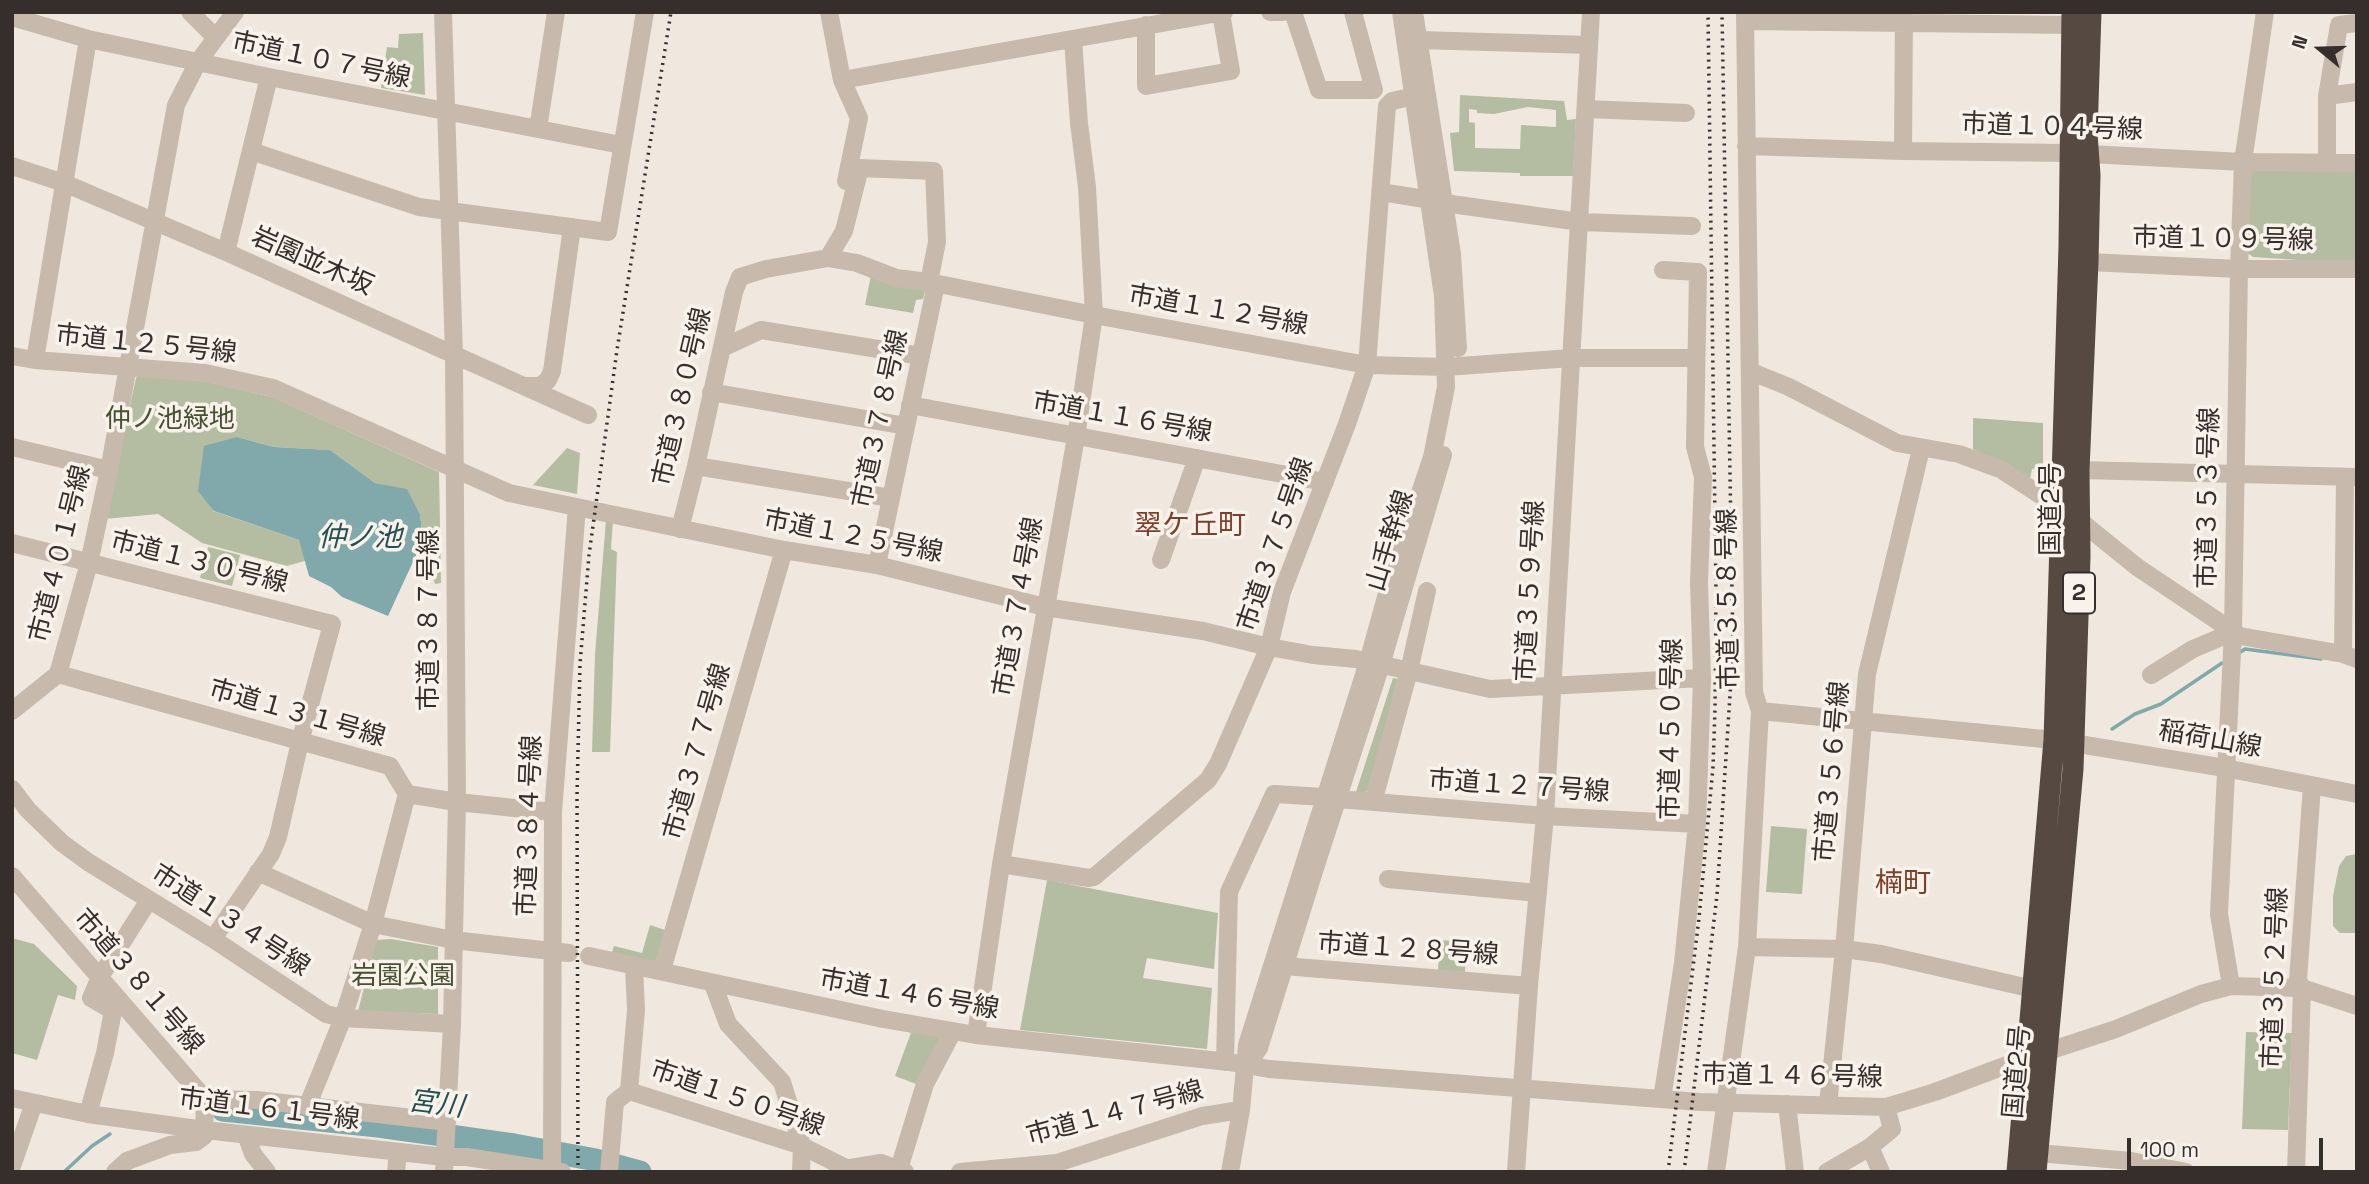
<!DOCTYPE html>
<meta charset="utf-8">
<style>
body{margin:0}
#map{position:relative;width:2369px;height:1184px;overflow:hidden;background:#f0e8df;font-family:"Space Grotesk",sans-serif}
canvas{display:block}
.frame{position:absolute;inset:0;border:14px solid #362e2a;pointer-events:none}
.north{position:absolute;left:2285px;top:14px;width:70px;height:70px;-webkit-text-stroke:5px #f8f2eb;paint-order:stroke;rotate:289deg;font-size:19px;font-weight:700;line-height:28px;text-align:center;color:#362e2a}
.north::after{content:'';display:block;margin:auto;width:24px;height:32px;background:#362e2a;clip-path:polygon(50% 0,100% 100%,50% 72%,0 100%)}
.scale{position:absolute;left:2127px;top:1138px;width:196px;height:32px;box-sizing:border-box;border:4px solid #362e2a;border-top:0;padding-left:9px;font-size:21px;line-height:24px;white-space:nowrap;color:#362e2a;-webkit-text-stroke:5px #f8f2eb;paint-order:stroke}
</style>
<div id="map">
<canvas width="2369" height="1184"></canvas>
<div class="frame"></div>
<div class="north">N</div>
<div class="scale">100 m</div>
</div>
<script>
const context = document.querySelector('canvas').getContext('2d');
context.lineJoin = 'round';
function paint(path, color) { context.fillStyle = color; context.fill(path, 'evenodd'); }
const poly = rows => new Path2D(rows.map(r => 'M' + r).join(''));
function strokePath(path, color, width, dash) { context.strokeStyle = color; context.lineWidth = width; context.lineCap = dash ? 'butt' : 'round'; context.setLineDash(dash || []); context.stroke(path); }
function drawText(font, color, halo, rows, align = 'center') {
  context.font = font + ' "Space Grotesk","Noto Sans JP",sans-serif'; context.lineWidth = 7; context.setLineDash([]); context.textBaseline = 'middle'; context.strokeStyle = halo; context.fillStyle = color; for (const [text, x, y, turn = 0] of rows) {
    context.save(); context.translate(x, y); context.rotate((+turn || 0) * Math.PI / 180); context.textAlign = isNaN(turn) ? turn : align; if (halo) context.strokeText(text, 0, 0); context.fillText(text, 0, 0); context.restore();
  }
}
const green = poly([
 [423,33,425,95,381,88,387,47,398,48,399,34],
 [1460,95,1564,101,1567,120,1576,119,1573,176,1520,176,1520,173,1454,171,1450,133,1459,132],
 [1528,107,1556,110,1556,127,1521,125,1520,149,1475,148,1475,123,1469,122,1469,109,1477,110,1477,113,1494,114],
 [2253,169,2357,170,2357,264,2253,257,2246,252,2247,177],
 [871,275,926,287,923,299,916,300,913,313,865,305],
 [140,373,207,382,272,397,439,472,441,583,435,584,425,557,420,514,407,490,375,483,330,450,274,447,237,437,213,511,299,540,308,560,287,566,202,543,158,514,105,519,136,378],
 [1973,418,2043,423,2043,467,2032,469,2030,479,1973,449],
 [567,448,580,453,577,494,533,485],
 [606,520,613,520,611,549,617,552,610,752,592,752,595,654],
 [208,547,240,555,232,586,200,578],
 [1393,678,1398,679,1395,688,1398,689,1368,790,1360,796,1355,795],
 [1771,826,1807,829,1802,894,1766,892],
 [2357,854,2357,933,2340,933,2333,926,2333,896,2339,866,2346,856],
 [1047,880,1218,913,1214,969,1147,958,1143,978,1212,988,1207,1049,1020,1030],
 [650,925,665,930,655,963,612,952,614,946,642,953],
 [12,938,34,944,77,986,75,1000,58,995,37,1060,12,1053],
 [391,939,438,947,438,1014,358,1011,376,940],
 [1440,940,1467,942,1465,972,1438,970],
 [912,1030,943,1034,919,1085,895,1076],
 [2246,1032,2292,1033,2288,1130,2242,1129]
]);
const water = poly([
 [237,437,274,447,330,450,375,483,407,489,420,514,423,540,388,616,342,597,331,587,309,576,299,540,214,511,198,491,204,446]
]);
const stream = poly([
 [2239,653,2245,649,2321,659],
 [2112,729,2135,714,2161,704,2222,663],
 [64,1172,92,1146,110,1134]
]);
const river = poly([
 [223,1110,378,1126,514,1145,596,1160,640,1172]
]);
const minor = poly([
 [190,12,215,37],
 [443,12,454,355,457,802,452,1024,444,1172],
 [829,12,842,80,859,118,846,181],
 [1270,12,1283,12],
 [1293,12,1319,90,1374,90,1353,12],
 [1414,12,1452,254,1458,348],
 [12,17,88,39,269,77,621,145],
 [1745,21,2072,25],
 [1146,25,1146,86,1231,71,1221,13],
 [1419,40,1589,45],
 [842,80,1224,12],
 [2327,96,2357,92],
 [1586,109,1686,113],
 [538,129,556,12],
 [1746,146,1903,151,2069,153,2243,162,2357,163],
 [251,151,419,207,608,232,645,12],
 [1903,151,1904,12],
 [2327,163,2327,96,2339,25,2357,23],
 [12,166,64,183,226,252,588,415],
 [1381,192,1431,200],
 [1444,203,1580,222,1692,226],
 [226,252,269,77],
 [828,258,844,231,860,168,934,171,937,242,929,282],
 [2088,262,2239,269,2357,269],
 [722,348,761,330,921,356],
 [12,356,35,360,205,373,273,388,509,493,784,550,877,565,1045,607,1203,631,1269,647,1313,655,1356,659,1490,689,1702,678],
 [35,360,88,39],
 [1752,372,1789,387,1897,443,1959,454,2000,469,2079,520,2137,567,2240,636,2343,654,2357,659],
 [526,386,540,386,548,380,552,371,572,227],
 [711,392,906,426],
 [910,405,1325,482],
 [12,447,109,470],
 [696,466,891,498],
 [2079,470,2357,477],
 [680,529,696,466,734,292,740,277,766,269,828,258,857,263,896,278,929,282,1094,315,1367,365,1446,367,1571,358,1695,358],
 [12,543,332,624,300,742,278,837,271,854,213,939],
 [1161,560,1197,458],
 [877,565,936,284],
 [2343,654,2345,477],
 [58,674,390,766,407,794,457,802,553,812],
 [2151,675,2193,649,2233,632],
 [12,711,58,674,89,563,109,470,176,105,198,62,235,12],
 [1760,711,2054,740,2225,768,2357,794],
 [12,789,28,810,62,843,88,862,213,939,326,1014,343,1018,452,1024],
 [1338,799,1545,816,1697,824],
 [1373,802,1409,671,1427,591],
 [1001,864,1089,878,1094,877,1208,780,1218,764,1269,647,1282,592,1347,424,1367,365,1387,106,1392,101,1415,96],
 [258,872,373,924,453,940,569,953],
 [12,876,205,1099,204,1136,196,1142,170,1145,127,1161,115,1172],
 [1388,879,1538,893],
 [1747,947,1844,949,1881,954,2033,989],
 [589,956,883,1019,976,1035,1229,1062,1269,1069,1700,1102,1886,1107,1935,1092,2015,1062,2116,1029,2201,994,2231,986,2302,988,2357,1006],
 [1284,966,1529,986],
 [662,970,784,550],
 [713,984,728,1024,782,1082,802,1146,801,1172],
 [2231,986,2219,914,2233,632,2239,269,2243,162,2265,12],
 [976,1035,1001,864,1076,437,1094,315,1087,187,1079,123,1073,40],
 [1225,1062,1229,892,1274,794,1325,797],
 [1246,1067,1259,1048,1315,868,1381,665,1443,455],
 [629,1091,636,1010,634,967],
 [12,1098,88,1114,205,1130,444,1157,467,1157,562,1172],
 [205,1099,257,1100,447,1122],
 [1662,1099,1683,963,1697,824,1702,678,1699,582,1703,477,1695,447,1698,272,1663,270],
 [1787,1104,1795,1172],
 [1828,1105,1844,949,1867,674,1921,449],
 [307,1107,343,1018,373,924,407,794],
 [88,1114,105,1053,113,1011,91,998,100,977,149,900],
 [246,1135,253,1154,267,1172],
 [1870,1147,1881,1172],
 [2038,1153,2131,1161,2186,1172],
 [12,1166,34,1103],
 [850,1168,881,1163,905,1172],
 [899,1169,925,1084,953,1031],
 [396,1172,398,1152],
 [552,1172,553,812,577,507],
 [609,1172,615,1102,629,1091,802,1146,854,1172],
 [960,1172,1057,1163,1202,1116,1241,1110],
 [1230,1172,1241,1110,1247,1045,1368,662,1391,579,1432,457,1446,387,1443,296,1401,12],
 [1516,1172,1529,986,1545,816,1591,12],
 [1716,1172,1747,947,1760,711,1754,692,1745,12],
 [1827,1172,1870,1147,1892,1129,1886,1107],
 [2296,1172,2302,988,2298,980,2312,786]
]);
const highway = poly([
 [2017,1172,2054,740,2069,246,2072,12],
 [2036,1172,2073,769,2080,557,2079,470,2088,262,2090,175,2087,134,2091,12]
]);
const rail = poly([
 [578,1172,577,795,580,664,589,555,617,350,671,12],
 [1668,1172,1699,918,1713,767,1715,709,1716,592,1708,12],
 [1684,1172,1717,895,1733,649,1722,12]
]);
const shields = [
 [2079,593,32]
];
const shieldNames = [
 ["2",2079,593]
];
const streetNames = [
 ["市道１０７号線",321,61,12],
 ["市道１０４号線",2052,128,2],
 ["市道１０９号線",2223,240,1],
 ["岩園並木坂",312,262,24],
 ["市道１１２号線",1218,311,10],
 ["市道１２５号線",146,345,6],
 ["市道３８０号線",683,397,-77],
 ["市道１１６号線",1122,418,10],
 ["市道３７８号線",881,419,-78],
 ["市道３５３号線",2209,498,-89],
 ["国道2号",2052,509,-90],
 ["市道１２５号線",853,537,11],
 ["山手幹線",1391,541,-73],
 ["市道３７５号線",1276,545,-71],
 ["市道４０１号線",61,554,-76],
 ["市道１３０号線",199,563,14],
 ["市道３５９号線",1531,591,-87],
 ["市道３５８号線",1729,599,-91],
 ["市道３７４号線",1019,607,-80],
 ["市道３８７号線",430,620,-90],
 ["市道１３１号線",297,714,16],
 ["市道４５０号線",1672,729,-89],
 ["稲荷山線",2210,740,10],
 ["市道３７７号線",698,752,-74],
 ["市道３５６号線",1833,772,-85],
 ["市道１２７号線",1519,787,4],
 ["市道３８４号線",530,826,-88],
 ["市道１３４号線",230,921,33],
 ["市道１２８号線",1408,950,4],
 ["市道３５２号線",2276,978,-88],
 ["市道３８１号線",138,982,49],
 ["市道１４６号線",909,995,10],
 ["国道2号",2018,1072,-85],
 ["市道１４６号線",1792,1077,1],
 ["市道１５０号線",737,1099,19],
 ["市道１６１号線",269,1110,7],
 ["市道１４７号線",1115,1114,-15]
];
const parkNames = [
 ["仲ノ池緑地",170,420],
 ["岩園公園",403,977]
];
const neighbourhoodNames = [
 ["翠ケ丘町",1190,526],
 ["楠町",1903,884]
];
const waterNames = [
 ["仲ノ池",360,538],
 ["宮川",436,1105,7]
];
paint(green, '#b4bda1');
paint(water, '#81a8aa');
strokePath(stream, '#81a8aa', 3.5);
strokePath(river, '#81a8aa', 23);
strokePath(minor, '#c7b9ac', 18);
strokePath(highway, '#564942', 21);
strokePath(rail, '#362e2a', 3.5, [2, 5]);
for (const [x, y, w] of shields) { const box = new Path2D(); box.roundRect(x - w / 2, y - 20.5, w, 41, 5); context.fillStyle = '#f8f2eb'; context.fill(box); strokePath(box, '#362e2a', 2); }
drawText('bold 24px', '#362e2a', null, shieldNames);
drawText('26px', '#362e2a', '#f8f2eb', streetNames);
drawText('26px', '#455131', '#f8f2eb', parkNames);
drawText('28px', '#7c402d', '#f8f2eb', neighbourhoodNames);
drawText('italic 28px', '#254f53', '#f8f2eb', waterNames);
</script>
